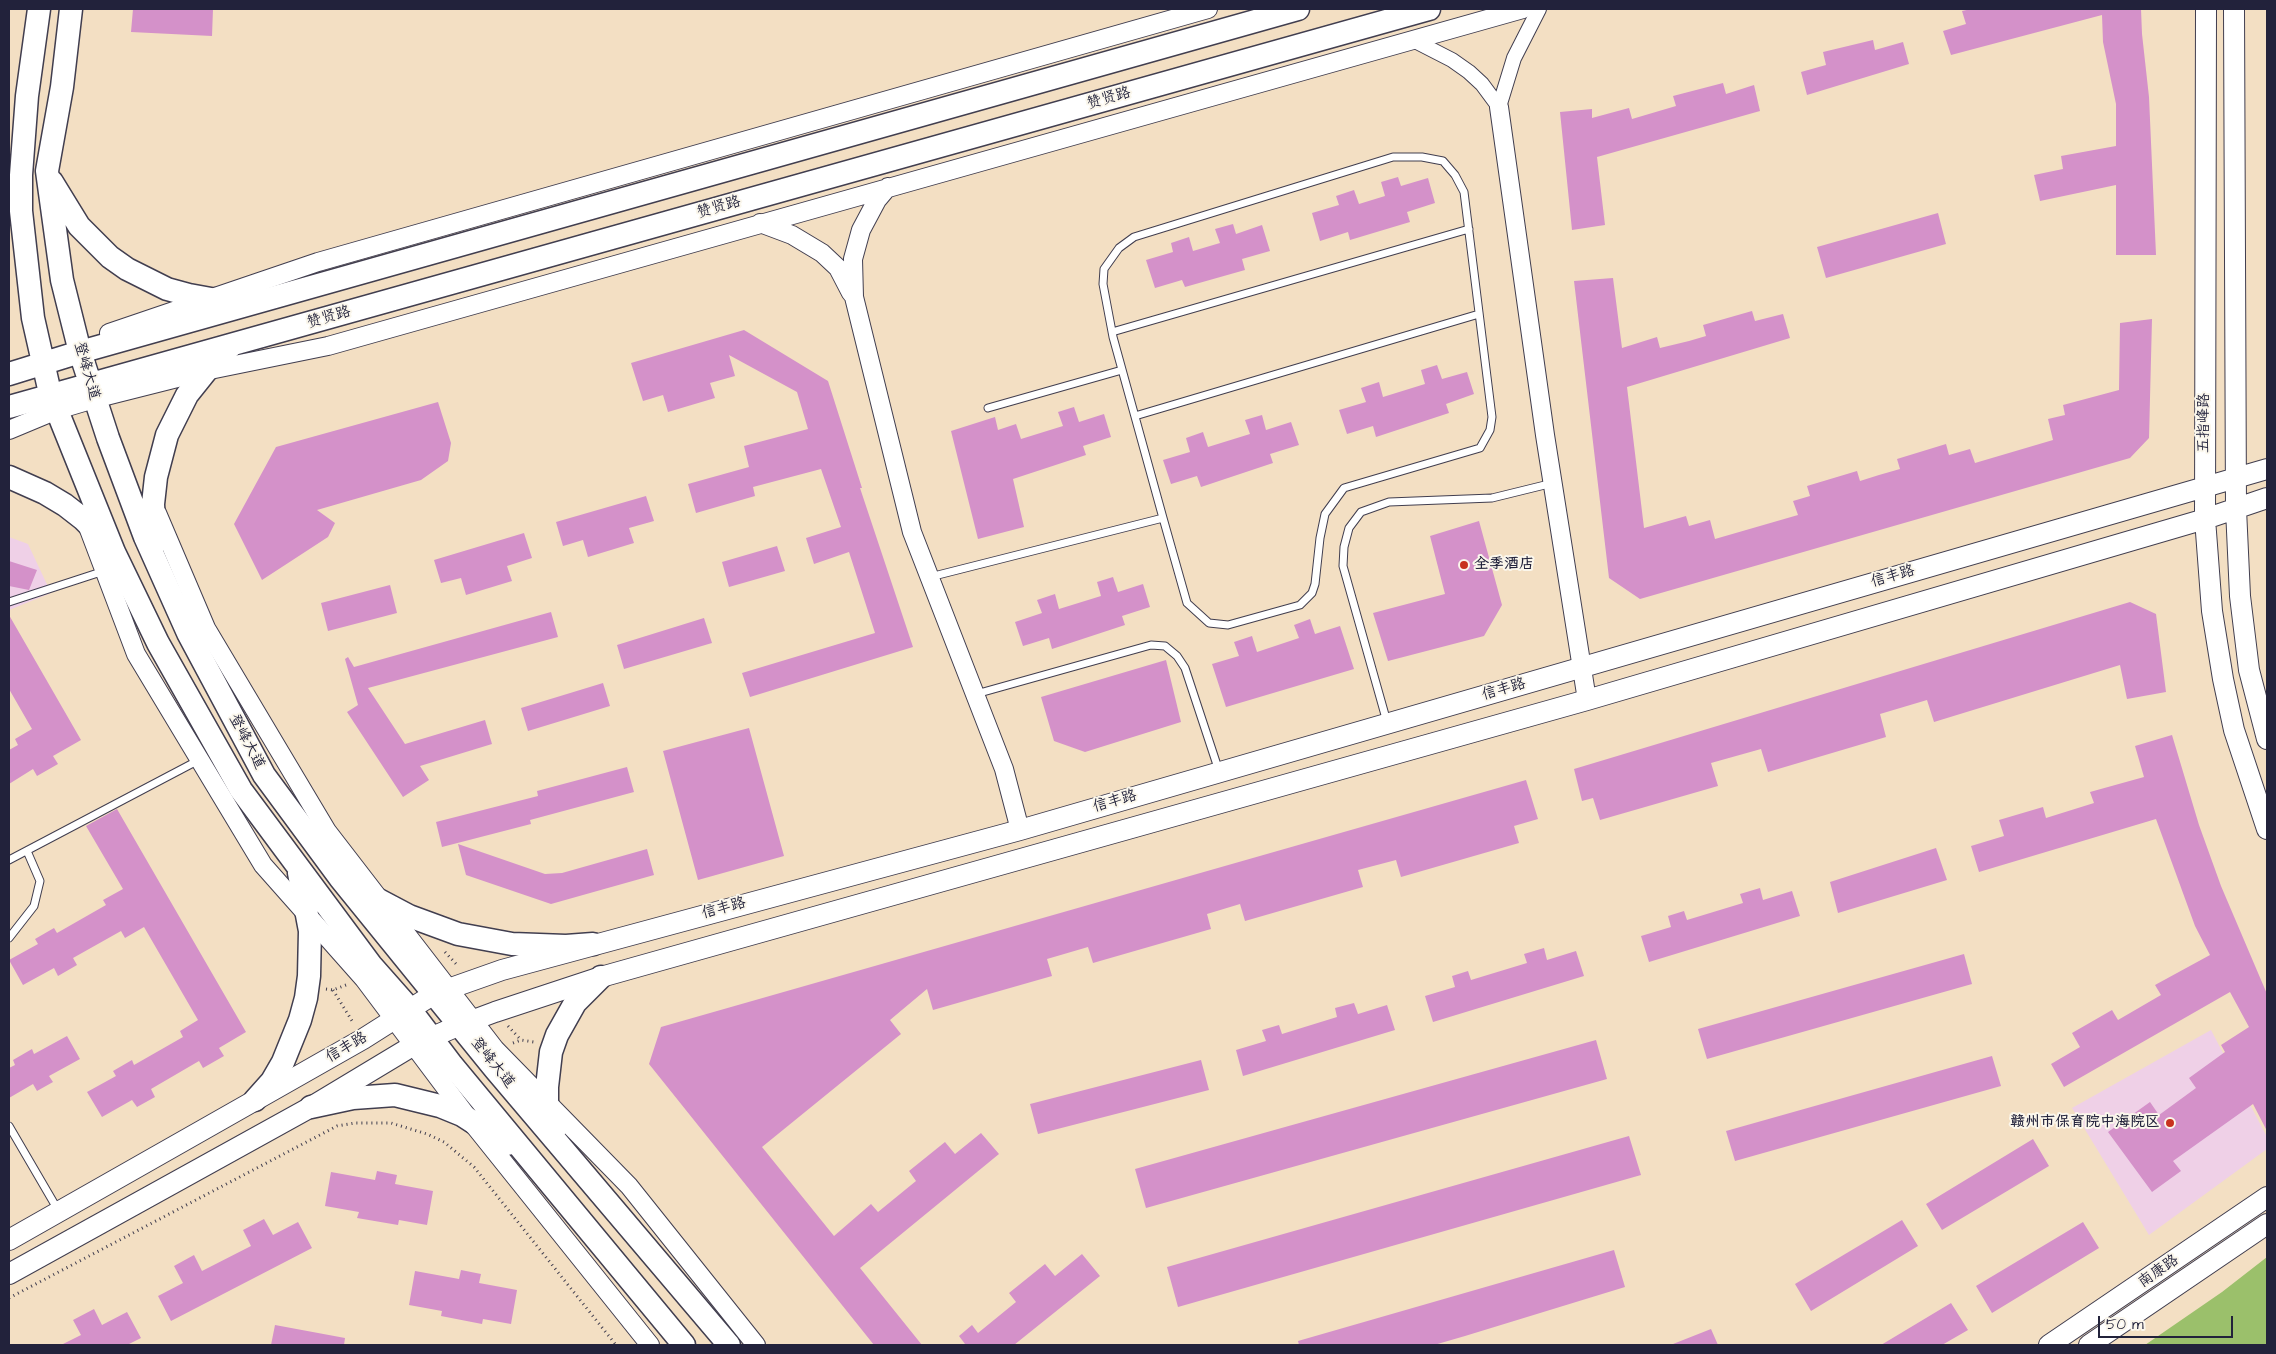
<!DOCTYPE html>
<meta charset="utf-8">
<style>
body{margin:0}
#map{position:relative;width:2276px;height:1354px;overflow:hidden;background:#f3dfc3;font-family:"Architects Daughter",sans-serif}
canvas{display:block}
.frame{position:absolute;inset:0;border:10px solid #22223b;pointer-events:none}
.scale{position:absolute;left:2098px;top:1316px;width:135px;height:22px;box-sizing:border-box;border:2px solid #22223b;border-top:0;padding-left:6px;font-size:15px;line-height:18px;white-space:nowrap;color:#22223b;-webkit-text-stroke:4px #fbf7ec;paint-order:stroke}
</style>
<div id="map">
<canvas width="2276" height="1354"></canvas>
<div class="frame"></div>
<div class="scale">50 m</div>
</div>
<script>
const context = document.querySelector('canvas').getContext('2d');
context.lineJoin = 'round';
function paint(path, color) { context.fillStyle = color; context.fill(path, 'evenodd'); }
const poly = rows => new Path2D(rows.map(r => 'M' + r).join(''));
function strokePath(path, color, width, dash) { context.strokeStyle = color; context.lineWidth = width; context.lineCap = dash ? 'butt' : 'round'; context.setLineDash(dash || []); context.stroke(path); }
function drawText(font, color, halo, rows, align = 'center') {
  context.font = font + ' "Architects Daughter","LXGW WenKai TC",sans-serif'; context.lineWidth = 4; context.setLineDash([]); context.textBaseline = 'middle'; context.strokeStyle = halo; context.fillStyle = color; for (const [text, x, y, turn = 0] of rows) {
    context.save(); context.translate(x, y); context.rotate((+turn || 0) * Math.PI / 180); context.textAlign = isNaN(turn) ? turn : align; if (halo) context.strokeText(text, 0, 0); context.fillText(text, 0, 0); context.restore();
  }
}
const built = poly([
 [9,537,28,544,51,593,9,610],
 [2211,1030,2267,1137,2267,1149,2149,1235,2072,1108]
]);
const green = poly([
 [2267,1257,2267,1345,2145,1345,2222,1292]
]);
const building = poly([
 [133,9,213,9,212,36,131,32],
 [1971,9,2141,9,2142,34,2149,97,2156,255,2116,255,2116,185,2040,201,2034,175,2063,169,2061,156,2116,146,2116,104,2103,42,2102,15,1951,55,1943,31,1966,24,1962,11],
 [1873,40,1875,50,1903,42,1909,64,1807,95,1801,72,1826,65,1823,52],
 [1723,83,1726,94,1754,85,1760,111,1597,157,1605,225,1572,230,1560,112,1592,109,1592,118,1629,108,1632,119,1676,106,1673,96],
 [1398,177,1401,186,1428,178,1435,203,1407,212,1410,222,1350,240,1348,232,1320,241,1312,213,1339,205,1336,196,1354,190,1359,204,1385,196,1381,182],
 [1938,213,1946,244,1826,278,1817,247],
 [1233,224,1236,234,1262,225,1270,251,1242,259,1245,270,1185,287,1182,280,1155,288,1146,260,1173,252,1171,243,1189,237,1193,251,1220,243,1215,229],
 [1613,278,1622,348,1657,337,1660,348,1689,341,1706,336,1703,325,1752,311,1755,321,1783,314,1790,338,1627,387,1644,528,1686,516,1689,526,1710,520,1715,539,1798,515,1793,501,1810,496,1807,486,1857,471,1860,481,1879,475,1900,469,1897,459,1946,444,1949,455,1970,449,1975,463,2053,440,2048,419,2065,415,2063,405,2119,390,2120,323,2152,319,2149,438,2130,458,1640,599,1609,578,1574,281],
 [744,330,828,381,862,488,860,488,913,647,750,697,742,673,875,633,849,552,814,564,806,538,841,527,821,469,753,487,755,496,696,513,688,484,749,467,744,446,808,429,797,392,729,355,735,376,710,383,715,398,668,412,663,395,643,401,631,363],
 [1437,365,1442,379,1467,372,1474,394,1446,404,1449,413,1376,437,1373,426,1347,434,1339,410,1366,402,1361,388,1379,382,1383,397,1425,384,1421,370],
 [438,402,451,443,448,461,421,480,317,510,335,523,328,537,262,580,234,524,276,447],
 [1074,407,1079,422,1104,414,1111,437,1083,446,1086,455,1013,479,1024,527,978,539,951,431,995,417,998,430,1016,424,1021,439,1063,426,1058,412],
 [1262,415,1266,430,1291,422,1299,445,1270,454,1273,463,1201,487,1197,476,1171,484,1163,460,1190,452,1186,438,1203,432,1208,447,1250,434,1245,420],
 [646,496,654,521,629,528,634,543,588,557,583,540,563,546,556,522],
 [1479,521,1502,605,1484,636,1388,661,1373,613,1445,594,1430,536],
 [524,533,532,558,507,566,512,581,466,595,461,578,441,583,434,560],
 [777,546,785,571,729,587,722,562],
 [9,561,37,570,29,590,9,586],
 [1113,577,1118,592,1143,584,1150,607,1122,616,1125,625,1052,649,1049,638,1023,646,1015,622,1042,613,1037,600,1055,594,1059,609,1101,596,1097,582],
 [390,585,397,613,328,631,321,603],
 [2130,602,2156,614,2166,692,2127,699,2120,665,1934,722,1927,700,1880,714,1886,737,1768,772,1761,749,1711,763,1718,786,1600,820,1593,798,1582,801,1574,769],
 [551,612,558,637,368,688,405,744,485,720,492,744,420,766,429,780,403,797,347,712,358,705,345,659,348,657,354,667],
 [9,615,81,740,53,756,58,764,37,776,33,769,9,784,9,750,18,745,15,739,32,729,9,689],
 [704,618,712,643,624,669,617,645],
 [1310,619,1315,634,1340,626,1354,669,1226,707,1212,664,1239,656,1234,642,1252,636,1257,652,1299,638,1294,625],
 [1166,660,1181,722,1085,752,1054,741,1041,697],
 [603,683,610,706,528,731,521,708],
 [749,728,784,856,698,880,663,751],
 [2172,735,2199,825,2221,886,2267,994,2267,1131,2253,1104,2173,1161,2181,1171,2152,1192,2108,1132,2150,1102,2159,1115,2196,1088,2189,1078,2225,1052,2221,1045,2249,1027,2230,992,2064,1087,2051,1064,2080,1047,2072,1033,2112,1010,2118,1020,2161,995,2155,985,2210,955,2195,926,2156,819,1979,872,1971,846,2004,836,1999,820,2043,807,2046,818,2094,803,2090,792,2144,777,2135,746],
 [627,767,634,792,530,820,531,824,442,847,436,822,538,796,537,791],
 [1526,780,1538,819,1514,826,1519,843,1401,877,1396,860,1358,870,1363,887,1245,921,1240,904,1207,914,1211,929,1093,963,1088,947,1047,959,1052,976,933,1010,927,989,890,1020,901,1034,762,1147,834,1236,871,1204,878,1212,916,1181,909,1171,945,1142,955,1154,981,1133,999,1154,860,1268,922,1345,874,1345,649,1064,661,1027],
 [117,809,246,1032,219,1048,224,1056,203,1068,199,1061,151,1089,155,1097,137,1107,132,1100,102,1117,87,1092,116,1076,113,1071,132,1060,134,1065,183,1037,180,1031,198,1020,144,927,125,938,121,931,73,958,77,965,58,976,54,968,23,985,9,960,38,944,35,939,54,928,57,933,106,905,103,900,123,889,86,826],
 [458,844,545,874,562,873,647,849,654,875,551,904,466,875],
 [1936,848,1947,880,1838,913,1830,882],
 [1760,888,1763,900,1792,891,1800,916,1649,962,1641,936,1671,927,1668,916,1684,911,1687,920,1743,903,1740,894],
 [1544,948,1547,960,1576,951,1584,976,1433,1022,1425,996,1455,987,1452,976,1468,971,1471,980,1527,963,1524,954],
 [1964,954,1972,984,1707,1059,1698,1029],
 [1354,1003,1358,1014,1387,1005,1395,1030,1243,1076,1236,1050,1266,1041,1262,1030,1279,1025,1282,1034,1337,1017,1335,1008],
 [67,1036,80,1059,49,1076,53,1082,37,1091,33,1084,9,1098,9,1068,15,1065,13,1060,32,1049,34,1054],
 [1596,1040,1607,1079,1146,1208,1135,1169],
 [1992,1056,2001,1086,1735,1161,1726,1131],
 [1201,1060,1209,1090,1038,1134,1030,1104],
 [1629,1136,1641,1175,1178,1307,1167,1267],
 [2033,1139,2049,1166,1942,1230,1926,1204],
 [377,1171,397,1175,395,1184,433,1191,427,1225,399,1220,398,1225,357,1218,359,1212,325,1206,331,1172,375,1180],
 [264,1219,273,1235,298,1222,312,1248,171,1321,158,1296,183,1283,174,1266,194,1255,202,1271,251,1246,243,1230],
 [1902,1220,1918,1246,1811,1311,1795,1284],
 [2083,1222,2099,1248,1992,1313,1976,1286],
 [1614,1250,1625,1287,1465,1336,1434,1345,1299,1345,1298,1341],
 [1082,1254,1100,1276,1014,1345,964,1345,965,1344,959,1336,972,1325,978,1333,1016,1302,1009,1293,1045,1264,1055,1276],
 [461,1270,481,1274,479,1283,517,1290,511,1324,483,1319,482,1324,441,1316,442,1311,409,1305,415,1271,459,1279],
 [1951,1303,1968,1330,1942,1345,1881,1345],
 [94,1309,102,1325,127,1312,141,1338,127,1345,61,1345,81,1335,73,1320],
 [275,1325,345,1338,344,1345,271,1345],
 [1711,1329,1718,1345,1673,1345,1673,1344]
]);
const path = poly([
 [445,952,458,966],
 [326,989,333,990,346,985],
 [333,990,354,1024],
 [508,1026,521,1040],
 [513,1043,521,1040,534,1042],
 [9,1298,337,1126,355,1123,391,1123,427,1134,444,1142,474,1167,616,1345]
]);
const service = poly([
 [1112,332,1469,229],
 [988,408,1122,370],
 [1135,416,1479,314],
 [930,577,1163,518,1187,603,1209,623,1228,625,1300,605,1312,593,1315,584,1320,538,1325,514,1344,488,1480,448,1490,430,1492,417,1464,192,1455,175,1443,161,1422,157,1393,157,1134,237,1119,248,1104,269,1103,284,1113,337,1163,518],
 [9,602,104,571],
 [976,694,1151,645,1165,646,1177,656,1185,668,1219,771],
 [1387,722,1343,566,1344,547,1349,528,1361,512,1389,502,1492,498,1553,483],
 [9,860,199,760],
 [9,938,34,906,40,881,27,851],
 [9,1126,58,1210]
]);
const minor = poly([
 [1413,40,1452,60,1469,72,1482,84,1499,107],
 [1499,107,1514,58,1539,9]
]);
const tertiary = poly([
 [1499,107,1545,435,1587,700],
 [888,187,877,200,861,230,853,259,854,297,912,532,1004,769,1020,830],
 [760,223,792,235,822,253,838,268,851,293],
 [109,333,318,262,1208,9],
 [9,430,57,410,94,399,205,371,328,346,1523,9],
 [157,513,206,628,327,831,495,1049,629,1186,756,1345],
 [88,527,136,654,263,865,364,979,469,1119,650,1345]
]);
const secondary = poly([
 [2206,9,2205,519,2212,611,2223,679,2234,730,2267,829],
 [2234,9,2236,509,2240,596,2249,670,2267,739],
 [9,1240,363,1039,434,994,502,970,1020,830,2267,469],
 [9,1274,311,1107,414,1045,460,1025,495,1012,601,977,1587,700,2205,519,2267,498],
 [2049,1345,2267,1197],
 [2089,1345,2267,1224]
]);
const primary = poly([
 [39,9,27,96,21,175,21,211,33,318,50,393,114,552,158,643,241,790,371,965,409,1008,452,1065,684,1345],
 [71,9,62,87,47,171,62,280,80,352,108,438,145,537,188,633,264,775,340,878,495,1069,729,1345],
 [52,182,79,226,110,257,127,269,167,289,189,295,211,299,240,300],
 [9,374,80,352,1298,9],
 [9,407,1429,9],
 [9,477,45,493,65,505,83,519,106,542],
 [155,543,153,504,156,477,167,435,187,395,215,360,231,346],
 [356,888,409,916,458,934,512,944,566,946,593,944],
 [255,1100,272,1081,283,1062,300,1020,306,998,309,976,310,931,299,873],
 [311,1107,353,1098,395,1095,440,1106,462,1115,507,1144],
 [554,1133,547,1105,547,1087,551,1052,557,1035,575,1003,601,977]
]);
const markers = [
 [1464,565,5,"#c8321e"],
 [2170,1123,5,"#c8321e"]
];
const streetNames = [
 ["赞贤路",1109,99,-16],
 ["赞贤路",719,208,-16],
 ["赞贤路",329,318,-16],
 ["登峰大道",86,371,74],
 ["五指峰路",2205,423,-90],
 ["信丰路",1893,577,-16],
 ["信丰路",1504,690,-16],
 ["登峰大道",246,742,62],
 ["信丰路",1115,802,-16],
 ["信丰路",724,909,-15],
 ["信丰路",347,1048,-30],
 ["登峰大道",492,1063,51],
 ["南康路",2159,1272,-35]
];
const poiNames = [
 ["全季酒店",1474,565],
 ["赣州市保育院中海院区",2160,1123,"right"]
];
paint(built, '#efd0e7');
paint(green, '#9bc06b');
paint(building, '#d491c9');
strokePath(service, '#413e4f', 9);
strokePath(minor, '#413e4f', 16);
strokePath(tertiary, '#413e4f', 20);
strokePath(secondary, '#413e4f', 22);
strokePath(primary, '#413e4f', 25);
strokePath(path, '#413e4f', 3, [1, 4]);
strokePath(service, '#fff', 7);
strokePath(minor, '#fff', 14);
strokePath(tertiary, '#fff', 18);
strokePath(secondary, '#fff', 20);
strokePath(primary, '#fff', 22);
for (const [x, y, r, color] of markers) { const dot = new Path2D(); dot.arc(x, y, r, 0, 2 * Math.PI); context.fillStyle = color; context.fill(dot); strokePath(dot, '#fbf7ec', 2); }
drawText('15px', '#22223b', '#fbf7ec', streetNames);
drawText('bold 15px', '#22223b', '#fbf7ec', poiNames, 'left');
</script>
